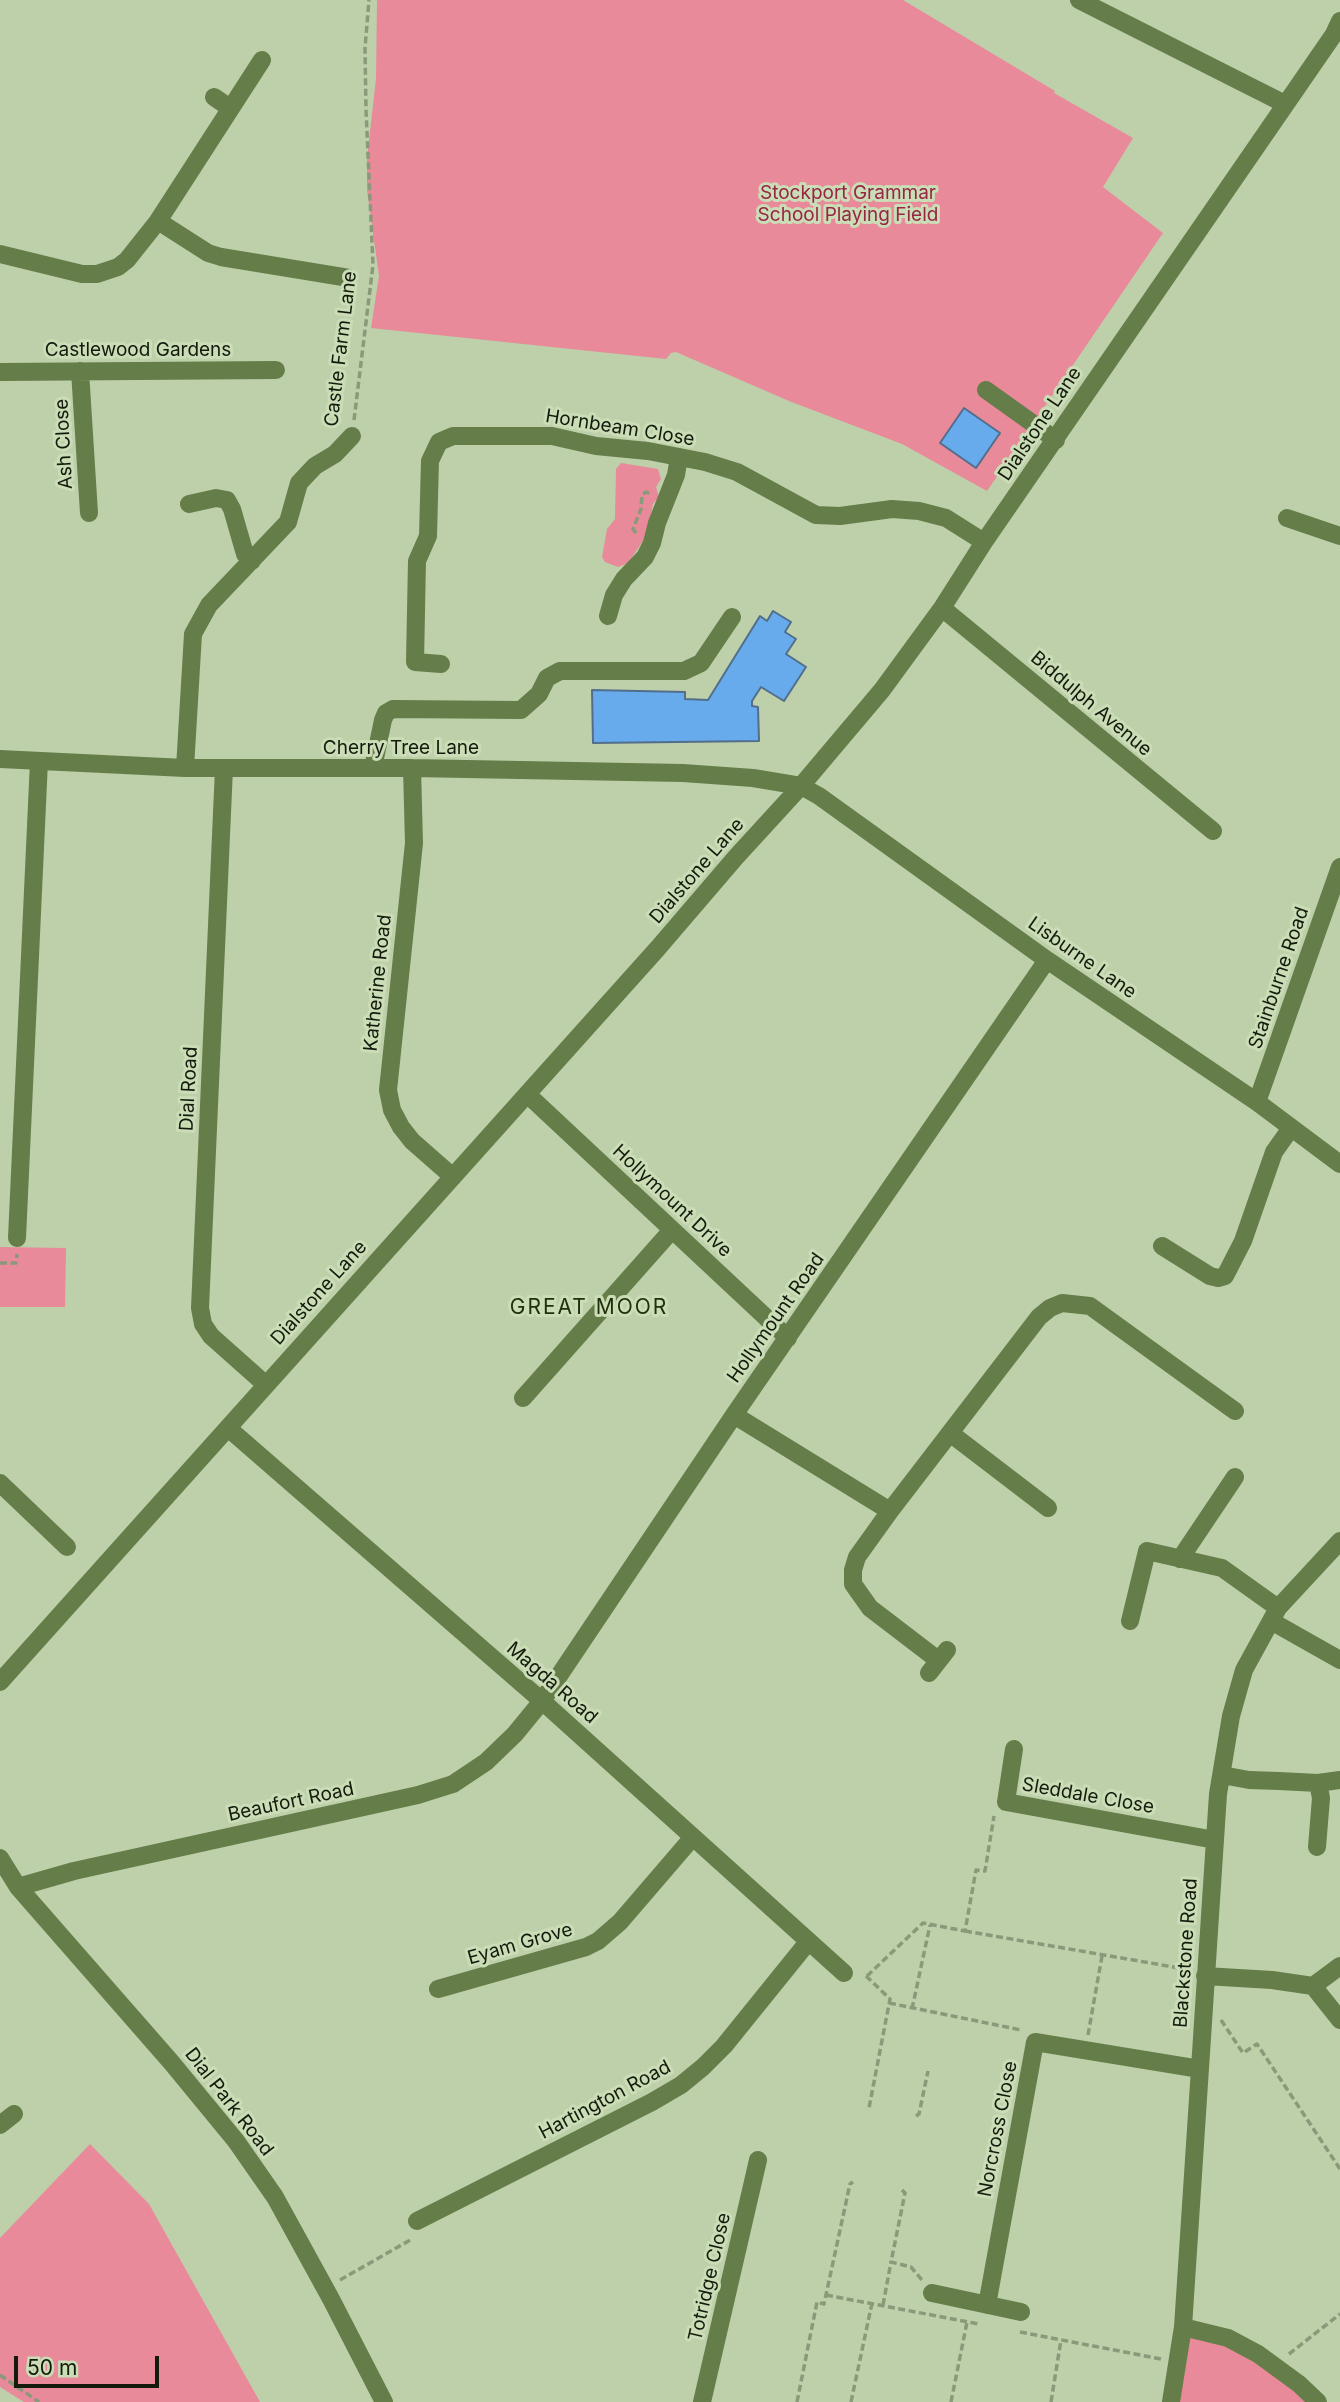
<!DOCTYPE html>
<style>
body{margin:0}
#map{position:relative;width:1340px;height:2402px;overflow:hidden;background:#bdd0aa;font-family:Inter,sans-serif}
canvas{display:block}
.scale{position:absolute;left:14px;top:2356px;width:145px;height:32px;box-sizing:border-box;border:4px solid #141b0d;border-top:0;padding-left:9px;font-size:21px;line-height:24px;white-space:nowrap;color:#141b0d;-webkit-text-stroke:5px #caddb6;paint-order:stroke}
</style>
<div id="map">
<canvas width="1340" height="2402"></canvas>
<div class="scale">50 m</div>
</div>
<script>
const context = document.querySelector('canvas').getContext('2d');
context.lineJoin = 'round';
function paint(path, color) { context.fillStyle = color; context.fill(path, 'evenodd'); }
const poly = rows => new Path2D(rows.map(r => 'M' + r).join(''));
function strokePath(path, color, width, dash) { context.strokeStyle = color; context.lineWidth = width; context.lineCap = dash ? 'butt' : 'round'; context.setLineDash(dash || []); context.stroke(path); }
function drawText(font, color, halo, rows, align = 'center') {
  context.font = font + ' Inter,sans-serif'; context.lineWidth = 6; context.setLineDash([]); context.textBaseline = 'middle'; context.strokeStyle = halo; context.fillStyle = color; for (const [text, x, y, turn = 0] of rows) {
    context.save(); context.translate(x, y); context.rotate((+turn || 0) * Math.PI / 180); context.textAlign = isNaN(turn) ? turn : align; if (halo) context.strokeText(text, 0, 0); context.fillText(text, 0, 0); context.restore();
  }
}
const green = poly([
 [377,0,903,0,1055,91,1054,93,1133,138,1103,187,1163,233,987,491,902,444,789,401,676,352,671,353,666,359,371,328,379,276,367,190,367,158,376,79],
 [621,463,658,469,661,479,656,487,659,497,653,504,647,535,628,563,618,567,605,562,602,557,607,529,615,519,616,469],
 [0,1247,66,1248,65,1307,0,1307],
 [90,2144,149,2204,260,2402,24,2402,0,2387,0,2238],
 [1183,2327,1228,2338,1318,2402,1171,2402]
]);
const building = poly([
 [964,408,1000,433,976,468,940,443,964,408],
 [773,611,791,622,785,632,796,639,786,654,806,667,784,701,761,687,752,701,752,706,758,707,759,741,593,743,592,690,685,692,685,699,708,700,760,616,767,621,773,611]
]);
const path = poly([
 [354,420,373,265,366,110,365,48,369,0],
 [636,533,633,529,641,509,642,495,646,492,651,494],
 [0,1263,16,1263,17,1254],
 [965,1931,1191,1970],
 [866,1976,890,1999,869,2108],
 [867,1976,923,1923,965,1931,976,1870,985,1871,994,1816],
 [889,2003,1021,2030],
 [912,2009,930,1925],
 [1221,2020,1243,2053,1257,2044,1340,2169],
 [1088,2035,1102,1956],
 [916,2116,919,2114,928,2071],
 [902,2190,905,2193,891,2262,911,2267,922,2280],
 [340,2280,412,2239],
 [826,2295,979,2324],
 [883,2305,891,2262],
 [1020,2332,1161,2359],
 [1289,2354,1340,2314],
 [0,2375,39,2402],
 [797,2402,817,2302,824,2304,850,2184,853,2182],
 [851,2402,872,2303],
 [951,2402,967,2322],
 [1051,2402,1061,2340]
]);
const minor = poly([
 [1079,0,1285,104],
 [214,97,230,108],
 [158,221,208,253,221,257,349,278],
 [0,254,82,274,97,274,118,267,127,260,158,221,262,60],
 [80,371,89,513],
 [0,372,276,370],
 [986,390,1056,440],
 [189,504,216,498,227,500,232,509,245,554,252,561],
 [1287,518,1340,536],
 [942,608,1213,831],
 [608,616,614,595,624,579,645,557,652,543,657,523,676,475,679,457],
 [441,664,415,662,417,561,428,536,430,461,439,442,453,436,552,436,596,446,648,451,679,457,705,462,737,472,816,515,840,516,892,509,919,511,946,518,984,542],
 [0,759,185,768,412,768,683,773,753,778,801,786,819,796,1047,960,1257,1102,1340,1164],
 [185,768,193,634,209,605,288,522,299,483,315,466,335,454,352,436],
 [224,768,200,1308,203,1324,211,1336,265,1384],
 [373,768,383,720,386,713,393,709,521,710,539,694,547,678,560,671,684,671,701,663,732,617],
 [412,768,414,843,388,1090,392,1110,401,1127,412,1141,453,1177],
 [527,1094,788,1338],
 [1257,1102,1340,867],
 [17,1238,39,761],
 [1162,1246,1210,1276,1218,1278,1225,1276,1243,1241,1274,1152,1291,1128],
 [523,1398,672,1230],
 [734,1415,890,1511],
 [228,1428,542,1701,844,1973],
 [950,1433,1048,1508],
 [0,1483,67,1547],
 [1180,1559,1235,1477],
 [1130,1621,1147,1551,1222,1568,1278,1608],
 [1271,1621,1340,1660],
 [938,1660,870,1608,853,1584,853,1570,857,1557,890,1511,1039,1317,1050,1308,1062,1303,1090,1306,1235,1411],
 [929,1673,947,1650],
 [0,1682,658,948,736,857,801,786,882,690,942,608,984,542,1334,34,1340,21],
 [1014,1749,1006,1802,1215,1840],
 [1222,1775,1249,1780,1279,1781,1318,1783,1340,1780],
 [1317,1847,1321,1798,1318,1783],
 [0,1858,18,1887,171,2062,236,2141,275,2197,331,2299,384,2402],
 [18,1887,74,1871,418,1795,453,1784,486,1762,515,1734,542,1701,734,1415,1047,960],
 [1205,1976,1272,1980,1313,1986,1340,2020],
 [1313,1986,1340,1966],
 [438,1989,586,1947,598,1941,620,1922,693,1837],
 [0,2125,14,2114],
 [417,2221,652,2102,681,2085,703,2067,724,2046,808,1942],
 [932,2293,1021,2312],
 [987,2305,1035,2042,1200,2069],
 [1183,2327,1228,2338,1258,2354,1299,2384,1318,2402],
 [702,2402,758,2160],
 [1171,2402,1183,2327,1218,1794,1231,1716,1244,1670,1278,1608,1340,1541]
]);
const parkNames = [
 ["Stockport Grammar",848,193],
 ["School Playing Field",848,215]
];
const streetNames = [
 ["Castle Farm Lane",341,349,-83],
 ["Castlewood Gardens",138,350],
 ["Dialstone Lane",1040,424,-56],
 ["Hornbeam Close",620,428,9],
 ["Ash Close",64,444,-93],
 ["Biddulph Avenue",1091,704,40],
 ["Cherry Tree Lane",401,748],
 ["Dialstone Lane",697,871,-49],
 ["Lisburne Lane",1082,958,35],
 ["Stainburne Road",1279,978,-71],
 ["Katherine Road",378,983,-84],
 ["Dial Road",189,1089,-87],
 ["Hollymount Drive",672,1201,43],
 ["Dialstone Lane",319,1293,-48],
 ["Hollymount Road",776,1318,-55],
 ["Magda Road",552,1683,41],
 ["Sleddale Close",1088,1796,10],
 ["Beaufort Road",291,1802,-12],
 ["Eyam Grove",520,1944,-16],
 ["Blackstone Road",1186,1953,-86],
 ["Hartington Road",605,2100,-28],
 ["Dial Park Road",229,2102,52],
 ["Norcross Close",998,2129,-79],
 ["Totridge Close",710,2277,-77]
];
const neighbourhoodNames = [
 ["GREAT MOOR",589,1308]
];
paint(green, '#e88a9a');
paint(building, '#67abed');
strokePath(building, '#526e8b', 2);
strokePath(path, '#8a997a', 3.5, [7, 3.5]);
strokePath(minor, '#657d49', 18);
drawText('19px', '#972645', '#caddb6', parkNames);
drawText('19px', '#141b0d', '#caddb6', streetNames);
context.letterSpacing = '2px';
drawText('21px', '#212f0e', '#caddb6', neighbourhoodNames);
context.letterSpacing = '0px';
</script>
